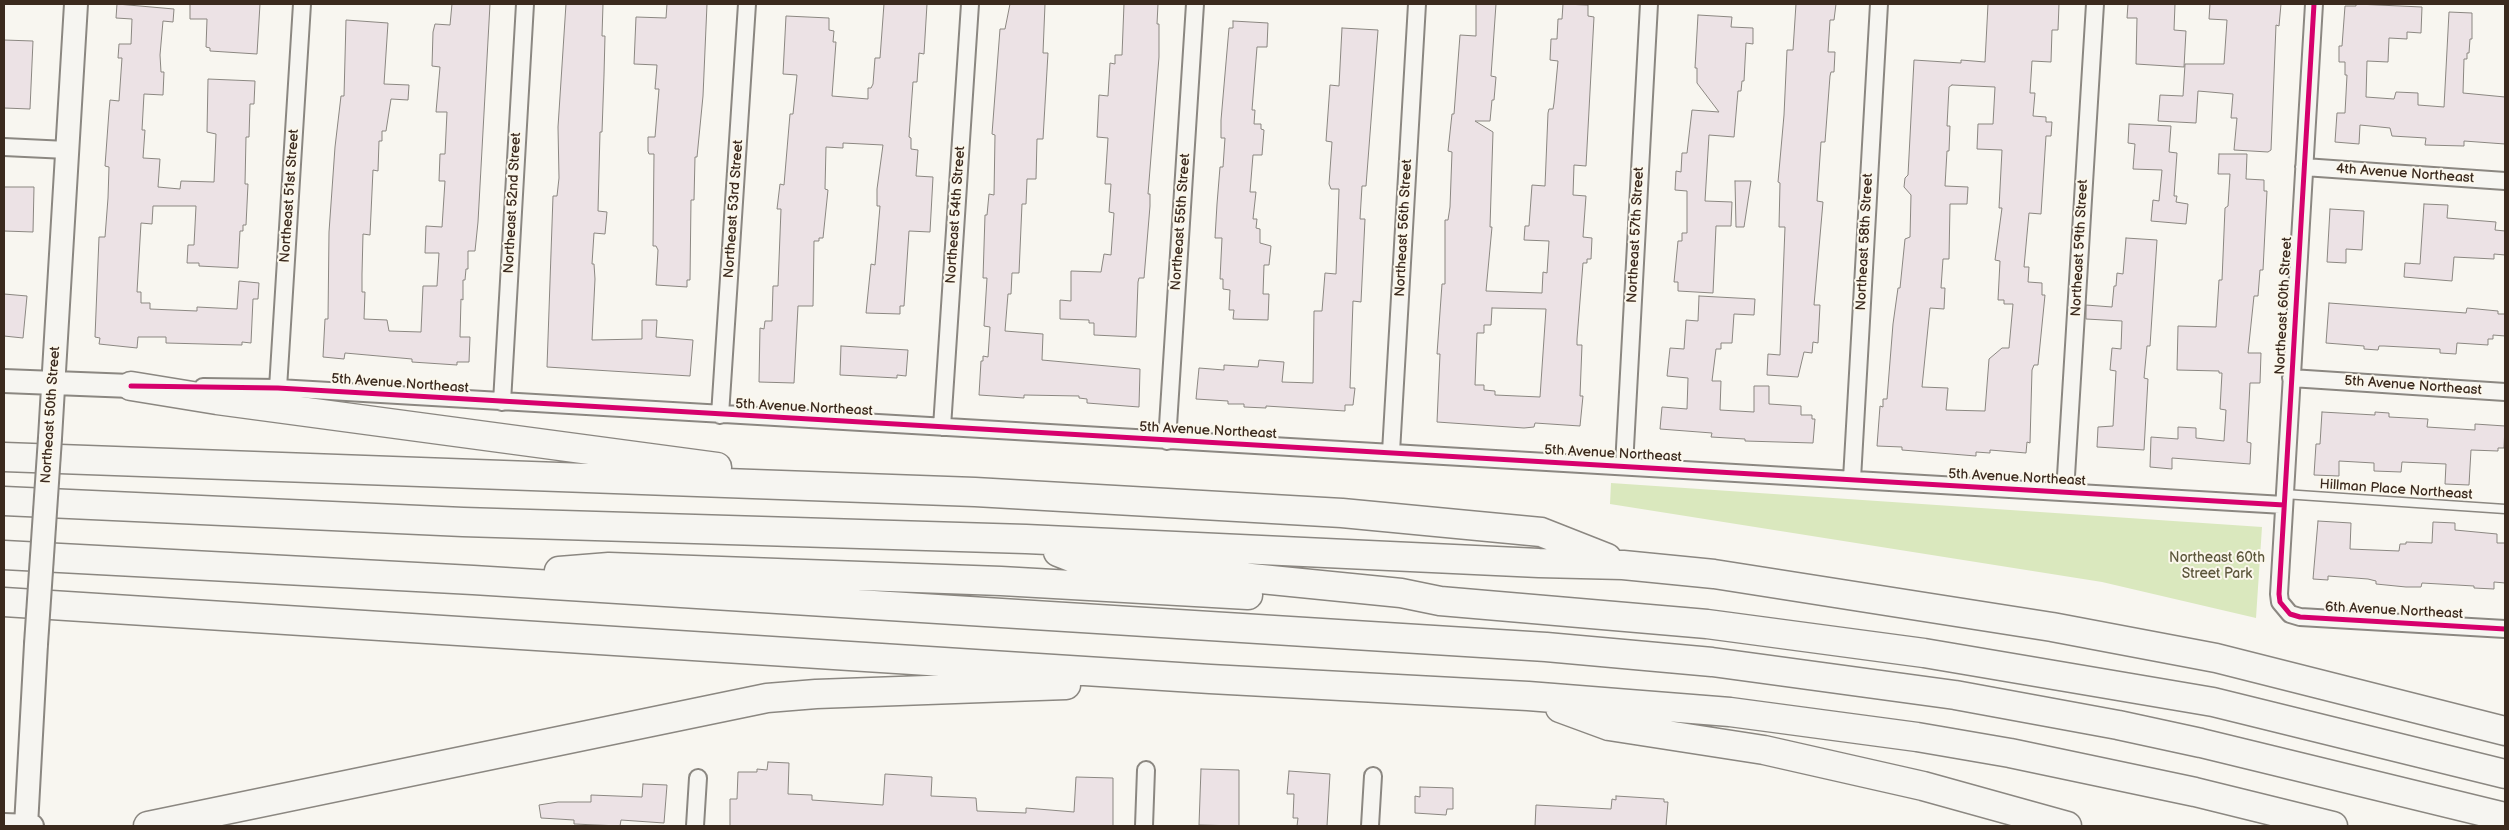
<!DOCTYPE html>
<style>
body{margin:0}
#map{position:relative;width:2509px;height:830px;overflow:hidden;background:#f8f6f0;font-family:"Balsamiq Sans",sans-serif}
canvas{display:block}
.frame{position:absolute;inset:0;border:5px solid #3b2a1e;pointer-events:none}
</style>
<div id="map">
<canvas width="2509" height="830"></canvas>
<div class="frame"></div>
</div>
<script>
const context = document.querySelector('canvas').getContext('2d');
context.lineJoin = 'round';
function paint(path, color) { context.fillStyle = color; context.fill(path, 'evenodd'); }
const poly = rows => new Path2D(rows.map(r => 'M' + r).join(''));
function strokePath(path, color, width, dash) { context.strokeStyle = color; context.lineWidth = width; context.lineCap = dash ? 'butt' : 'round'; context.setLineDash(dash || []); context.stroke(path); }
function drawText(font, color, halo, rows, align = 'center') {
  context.font = font + ' "Balsamiq Sans",sans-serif'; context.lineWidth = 4; context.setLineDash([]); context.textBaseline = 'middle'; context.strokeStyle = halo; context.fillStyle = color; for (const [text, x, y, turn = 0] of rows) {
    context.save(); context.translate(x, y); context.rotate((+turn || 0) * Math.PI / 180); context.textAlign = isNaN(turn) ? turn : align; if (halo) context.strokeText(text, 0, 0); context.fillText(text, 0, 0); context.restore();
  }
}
const green = poly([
 [1611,483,2262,527,2256,618,2102,582,1610,504]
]);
const building = poly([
 [117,4,174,9,173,22,163,21,160,55,161,72,164,72,163,95,144,94,142,130,145,130,143,158,160,159,158,187,180,189,181,181,214,182,216,134,207,132,208,79,255,81,254,104,250,104,249,137,246,137,245,184,248,184,246,225,243,225,243,231,240,231,238,268,199,266,199,263,187,263,188,245,194,245,196,206,153,206,152,224,141,223,137,292,141,292,141,303,150,303,150,309,197,311,197,307,237,309,239,281,259,283,258,299,253,299,251,343,242,342,242,345,166,343,166,337,138,337,137,348,99,344,100,338,95,337,99,237,105,237,108,198,109,167,105,166,109,111,110,100,119,101,122,58,118,58,119,44,131,44,132,19,116,18,117,4],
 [190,4,260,4,257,54,210,51,210,48,206,47,207,19,190,19,190,4],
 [452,4,490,4,478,222,475,251,468,251,468,269,466,269,465,280,463,280,463,300,461,299,460,337,470,337,469,362,457,362,457,365,412,362,412,359,345,353,344,359,323,357,325,319,328,319,329,232,335,147,341,96,344,96,346,20,388,23,384,84,409,85,408,100,391,99,386,131,382,131,382,141,379,141,378,171,373,170,370,235,363,234,362,274,362,292,365,292,364,319,387,320,389,331,421,332,423,286,437,286,439,253,425,253,426,226,442,227,445,181,439,181,440,154,445,154,447,112,436,112,440,67,432,66,433,32,435,24,450,25,452,4],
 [566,4,603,4,602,36,605,36,604,75,602,132,600,132,598,211,607,212,605,234,594,233,592,264,594,264,595,279,592,340,642,339,642,320,657,320,656,337,693,340,690,376,547,367,553,196,557,196,559,178,558,127,566,4],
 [667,4,707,4,703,96,697,157,695,157,694,200,691,200,690,280,687,280,687,287,656,285,658,250,656,246,653,246,654,154,649,154,648,151,648,137,655,137,659,89,655,89,657,65,634,64,636,17,666,18,667,4],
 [884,4,927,4,924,54,919,53,917,82,913,82,909,137,911,138,911,149,918,150,916,176,933,177,930,232,909,231,904,306,900,306,900,314,866,313,871,264,875,265,880,206,877,206,877,189,883,145,843,143,843,148,826,147,825,189,828,190,823,238,819,238,819,241,814,241,813,306,798,306,794,383,759,382,760,328,764,329,765,321,772,321,773,286,778,286,781,209,777,209,780,184,784,185,790,114,793,114,797,75,783,74,786,16,829,18,829,30,834,31,833,42,836,42,832,96,868,99,868,88,871,88,873,84,875,58,880,58,884,4],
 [1010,4,1045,4,1043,53,1048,53,1043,139,1037,139,1036,179,1027,179,1026,204,1022,204,1019,273,1012,273,1011,294,1008,294,1005,331,1043,334,1042,360,1140,369,1139,407,1087,403,1087,399,1079,398,1079,396,1024,395,1024,398,979,395,981,361,983,361,983,356,988,357,990,327,984,326,987,278,983,278,985,215,987,215,989,194,994,195,995,135,992,134,1000,29,1005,29,1010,4],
 [1124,4,1158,4,1157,24,1159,24,1159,57,1148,194,1150,194,1150,206,1144,278,1139,278,1138,282,1136,337,1094,335,1094,323,1089,323,1089,320,1060,319,1060,300,1071,301,1071,271,1101,272,1104,254,1111,255,1114,213,1109,212,1111,184,1105,184,1108,138,1097,137,1099,95,1108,96,1110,63,1115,64,1115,55,1122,55,1124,4],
 [1476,4,1496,4,1491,76,1496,77,1494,100,1492,100,1490,121,1475,121,1493,132,1490,227,1492,227,1486,291,1542,293,1543,272,1547,273,1549,241,1524,240,1525,226,1529,226,1532,185,1545,186,1548,113,1549,109,1553,109,1554,103,1558,61,1550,60,1551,39,1557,39,1558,19,1562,19,1563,4,1588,5,1588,16,1594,17,1586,166,1574,165,1573,195,1586,196,1583,237,1592,238,1591,259,1587,259,1587,263,1583,263,1577,339,1577,345,1582,345,1580,396,1583,396,1580,426,1535,423,1534,427,1524,428,1437,422,1440,354,1437,354,1442,284,1445,284,1445,220,1448,220,1450,207,1452,152,1448,151,1452,114,1454,114,1460,35,1476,36,1476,4],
 [1492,308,1546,309,1540,397,1495,395,1495,391,1484,390,1484,385,1475,385,1477,333,1484,333,1484,325,1491,325,1492,308],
 [1796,4,1836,4,1834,20,1830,20,1828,52,1835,52,1834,72,1831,72,1830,76,1825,142,1821,142,1817,201,1823,202,1814,305,1820,305,1818,343,1813,342,1812,353,1804,352,1798,377,1767,375,1768,354,1780,355,1785,227,1779,227,1780,183,1778,182,1784,115,1787,50,1793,50,1796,4],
 [1988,4,2059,4,2058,30,2052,30,2051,62,2032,61,2030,93,2035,93,2033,116,2046,117,2046,122,2052,122,2051,136,2046,136,2041,214,2029,213,2024,267,2029,267,2028,282,2042,283,2042,295,2045,295,2038,365,2034,365,2032,370,2030,443,2027,442,2026,453,1990,450,1990,453,1976,452,1976,456,1902,450,1902,447,1877,446,1880,406,1883,407,1883,399,1887,399,1893,324,1898,288,1900,288,1905,239,1910,237,1911,195,1904,187,1905,178,1908,175,1914,60,1961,63,1961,60,1985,62,1988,4],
 [1952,85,1995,87,1993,124,1978,124,1977,149,2002,150,1999,208,2002,208,1995,260,2000,261,1998,300,2004,300,2004,304,2013,304,2009,348,2002,348,1989,359,1985,411,1946,410,1948,388,1922,387,1930,308,1944,309,1945,288,1941,288,1943,259,1949,259,1950,204,1967,204,1968,187,1945,186,1947,151,1949,151,1950,126,1947,126,1949,87,1952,85],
 [2128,4,2175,4,2174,30,2186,31,2184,67,2136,64,2137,18,2127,18,2128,4],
 [2210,4,2281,4,2279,26,2276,25,2271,150,2268,152,2234,150,2237,118,2231,118,2233,94,2198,91,2196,123,2158,121,2160,95,2183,96,2185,64,2224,64,2227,20,2209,19,2210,4],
 [2356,4,2422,7,2421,33,2407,32,2407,39,2389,38,2388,62,2367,61,2366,97,2394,99,2396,92,2418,93,2418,105,2444,107,2449,12,2472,13,2472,39,2470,39,2469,53,2467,53,2467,59,2464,59,2463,93,2505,97,2505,144,2464,141,2464,146,2425,145,2426,138,2392,136,2390,128,2360,125,2359,144,2335,142,2337,113,2345,113,2347,75,2345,75,2345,62,2339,62,2339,46,2342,46,2345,6,2356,6,2356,4],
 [1698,15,1732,17,1731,27,1753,28,1753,44,1746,43,1744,81,1742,81,1741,91,1738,91,1734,137,1709,135,1705,201,1732,202,1731,226,1716,226,1713,293,1678,291,1678,282,1674,282,1678,241,1682,241,1682,233,1687,233,1687,191,1675,190,1676,171,1681,172,1682,153,1687,153,1692,110,1719,112,1697,83,1697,68,1695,68,1698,15],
 [1233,21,1268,23,1267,47,1257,47,1252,110,1255,110,1254,124,1261,124,1261,129,1264,130,1262,155,1253,155,1250,192,1256,192,1253,219,1257,219,1256,228,1260,229,1260,243,1271,246,1269,265,1264,265,1263,294,1269,294,1268,320,1233,319,1234,310,1229,310,1230,290,1223,289,1223,279,1220,279,1222,238,1215,238,1217,204,1220,167,1223,167,1225,138,1221,138,1221,120,1229,28,1233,28,1233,21],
 [1342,28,1378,30,1366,186,1362,186,1360,219,1365,219,1361,302,1353,301,1350,388,1355,388,1353,405,1345,405,1345,411,1266,406,1266,408,1244,407,1244,404,1228,404,1228,401,1196,399,1199,368,1224,370,1224,365,1258,367,1259,360,1284,362,1282,382,1313,383,1314,311,1322,311,1325,273,1336,274,1339,189,1331,189,1329,184,1332,142,1326,141,1330,85,1339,86,1342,28],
 [4,40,33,41,30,109,4,108,4,40],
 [2129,124,2171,126,2169,152,2177,153,2174,196,2177,196,2176,202,2188,204,2186,224,2151,221,2153,200,2159,201,2162,170,2133,169,2135,144,2128,143,2129,124],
 [2219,154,2247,154,2246,179,2264,180,2264,191,2267,191,2263,270,2260,270,2258,296,2254,296,2248,353,2261,353,2260,383,2250,383,2247,442,2251,443,2250,464,2172,458,2172,469,2150,467,2151,437,2178,439,2178,427,2196,428,2196,438,2224,441,2226,410,2220,409,2222,373,2219,373,2219,371,2177,370,2178,326,2216,327,2219,280,2222,280,2225,208,2228,206,2230,174,2218,174,2219,154],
 [1735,181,1751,181,1744,227,1736,227,1735,181],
 [4,187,34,187,33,232,4,231,4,187],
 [2424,204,2448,205,2447,218,2496,222,2495,230,2505,231,2505,255,2494,254,2494,259,2454,257,2452,281,2404,277,2405,263,2420,264,2424,204],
 [2330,209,2364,211,2362,250,2346,249,2346,263,2327,262,2330,209],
 [2126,238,2157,240,2150,346,2147,346,2144,378,2148,379,2144,450,2097,447,2098,427,2113,426,2116,371,2110,370,2112,348,2121,349,2122,321,2086,319,2086,305,2112,307,2114,286,2116,286,2117,273,2123,274,2126,238],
 [4,294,27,296,23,338,4,336,4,294],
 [1699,296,1755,299,1754,315,1734,314,1732,343,1721,343,1721,349,1716,349,1712,381,1721,381,1720,410,1754,412,1754,386,1769,386,1769,404,1801,406,1801,415,1812,415,1812,419,1815,419,1813,443,1745,441,1745,439,1711,437,1712,433,1660,429,1662,407,1687,409,1688,378,1667,376,1670,348,1684,349,1686,320,1698,321,1699,296],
 [2329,303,2466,313,2467,308,2498,311,2498,314,2505,314,2505,336,2493,335,2493,339,2488,339,2488,345,2457,343,2456,354,2440,353,2440,349,2384,346,2379,346,2378,350,2364,349,2364,346,2326,343,2329,303],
 [841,346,908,350,906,376,897,375,897,378,840,375,841,346],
 [2322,412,2375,415,2375,412,2389,413,2389,417,2428,419,2427,427,2475,430,2475,424,2505,426,2504,448,2498,448,2498,451,2471,450,2469,485,2445,484,2446,464,2402,462,2401,472,2374,471,2374,463,2339,461,2339,476,2314,475,2316,444,2320,444,2322,412],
 [2318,521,2351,523,2350,549,2399,551,2400,544,2406,544,2406,542,2432,543,2433,522,2455,523,2455,530,2497,534,2497,543,2505,543,2505,583,2494,582,2494,589,2474,588,2474,586,2422,583,2421,587,2406,587,2376,584,2376,581,2368,579,2328,576,2328,580,2313,579,2318,521],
 [768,762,789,763,788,794,812,795,812,800,883,805,885,774,932,777,931,796,976,798,977,811,1026,813,1026,808,1074,812,1076,777,1113,778,1113,826,730,826,730,799,737,799,738,772,757,772,757,769,767,770,768,762],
 [1201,769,1239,770,1239,826,1199,825,1201,769],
 [1289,771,1330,774,1327,826,1297,826,1298,818,1293,818,1294,794,1287,794,1289,771],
 [643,784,667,785,664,823,621,820,620,826,574,824,574,820,541,818,539,805,558,802,591,802,591,795,642,797,643,784],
 [1420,787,1453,788,1453,809,1447,809,1446,815,1415,813,1415,796,1420,797,1420,787],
 [1616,796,1664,799,1664,802,1668,802,1666,826,1535,826,1536,805,1611,809,1612,799,1616,800,1616,796]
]);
const lane = poly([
 [2284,494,2505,509]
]);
const street = poly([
 [2314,4,2279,594,2280,602,2290,614,2300,617,2505,629],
 [4,147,67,150],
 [2304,167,2505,181],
 [2291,378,2505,392],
 [203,387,278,388,2284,505],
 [278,388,302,4],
 [502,402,525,4],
 [720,415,747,4],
 [942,427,970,4],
 [1167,441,1195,4],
 [1391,452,1417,4],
 [1624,466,1649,4],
 [1852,479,1879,4],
 [2065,492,2095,4],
 [695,826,698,778],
 [1144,826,1146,770],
 [1370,826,1373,776]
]);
const secondary = poly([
 [4,381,131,386],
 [50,438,76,4],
 [4,825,32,826],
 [26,826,36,644]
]);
const highway = poly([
 [131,386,217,400,717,467],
 [4,457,975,492,1342,513,1541,532,1607,558],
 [4,501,463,522,1026,539,1539,563,1623,565,1714,574,2052,627,2216,658,2505,731],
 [1058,552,1081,561,1401,593,1440,601,1707,624,1924,653,2213,702,2505,774],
 [4,555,473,580,1546,647,1712,662,1955,695,2118,725,2201,743,2505,817],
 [559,571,609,567,1001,581,1248,595],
 [4,602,1210,679,1528,696,1730,712,1917,737,2010,753,2195,792,2333,826],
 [1560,708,1609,726,1764,750,1923,786,2067,826],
 [148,826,767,698,816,694,1066,685]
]);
const secondaryBridge = poly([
 [36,644,50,438]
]);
const cycleway = poly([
 [2314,4,2279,594,2280,602,2290,614,2300,617,2505,629],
 [131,386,278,388,2284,505]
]);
const streetNames = [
 ["4th Avenue Northeast",2405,174,4],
 ["Northeast 51st Street",290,196,-86],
 ["Northeast 52nd Street",513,203,-87],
 ["Northeast 53rd Street",734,209,-86],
 ["Northeast 54th Street",956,215,-86],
 ["Northeast 55th Street",1181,222,-86],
 ["Northeast 56th Street",1404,228,-87],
 ["Northeast 57th Street",1636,235,-87],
 ["Northeast 58th Street",1865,242,-87],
 ["Northeast 59th Street",2080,248,-87],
 ["Northeast 60th Street",2284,306,-87],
 ["5th Avenue Northeast",400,384,4],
 ["5th Avenue Northeast",2413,386,4],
 ["5th Avenue Northeast",804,408,3],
 ["Northeast 50th Street",51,415,-86],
 ["5th Avenue Northeast",1208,431,3],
 ["5th Avenue Northeast",1613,454,3],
 ["5th Avenue Northeast",2017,478,3],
 ["Hillman Place Northeast",2396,490,4],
 ["6th Avenue Northeast",2394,611,3]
];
const parkNames = [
 ["Northeast 60th",2217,558],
 ["Street Park",2217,574]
];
paint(green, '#dae8be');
paint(building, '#ece2e5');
strokePath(building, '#8b8781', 1);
strokePath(lane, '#8b8781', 11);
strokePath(street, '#8b8781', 20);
strokePath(secondary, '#8b8781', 26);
strokePath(highway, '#8b8781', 31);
strokePath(lane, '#f6f5f1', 8);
strokePath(street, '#f6f5f1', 16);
strokePath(secondary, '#f6f5f1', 22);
strokePath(highway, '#f6f5f1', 28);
strokePath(secondaryBridge, '#8b8781', 26, []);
strokePath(secondaryBridge, '#f6f5f1', 22);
strokePath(cycleway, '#d6006c', 5);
drawText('14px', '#3b2a1e', '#fbf7ec', streetNames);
drawText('14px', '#5d573c', '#fbf7ec', parkNames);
</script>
